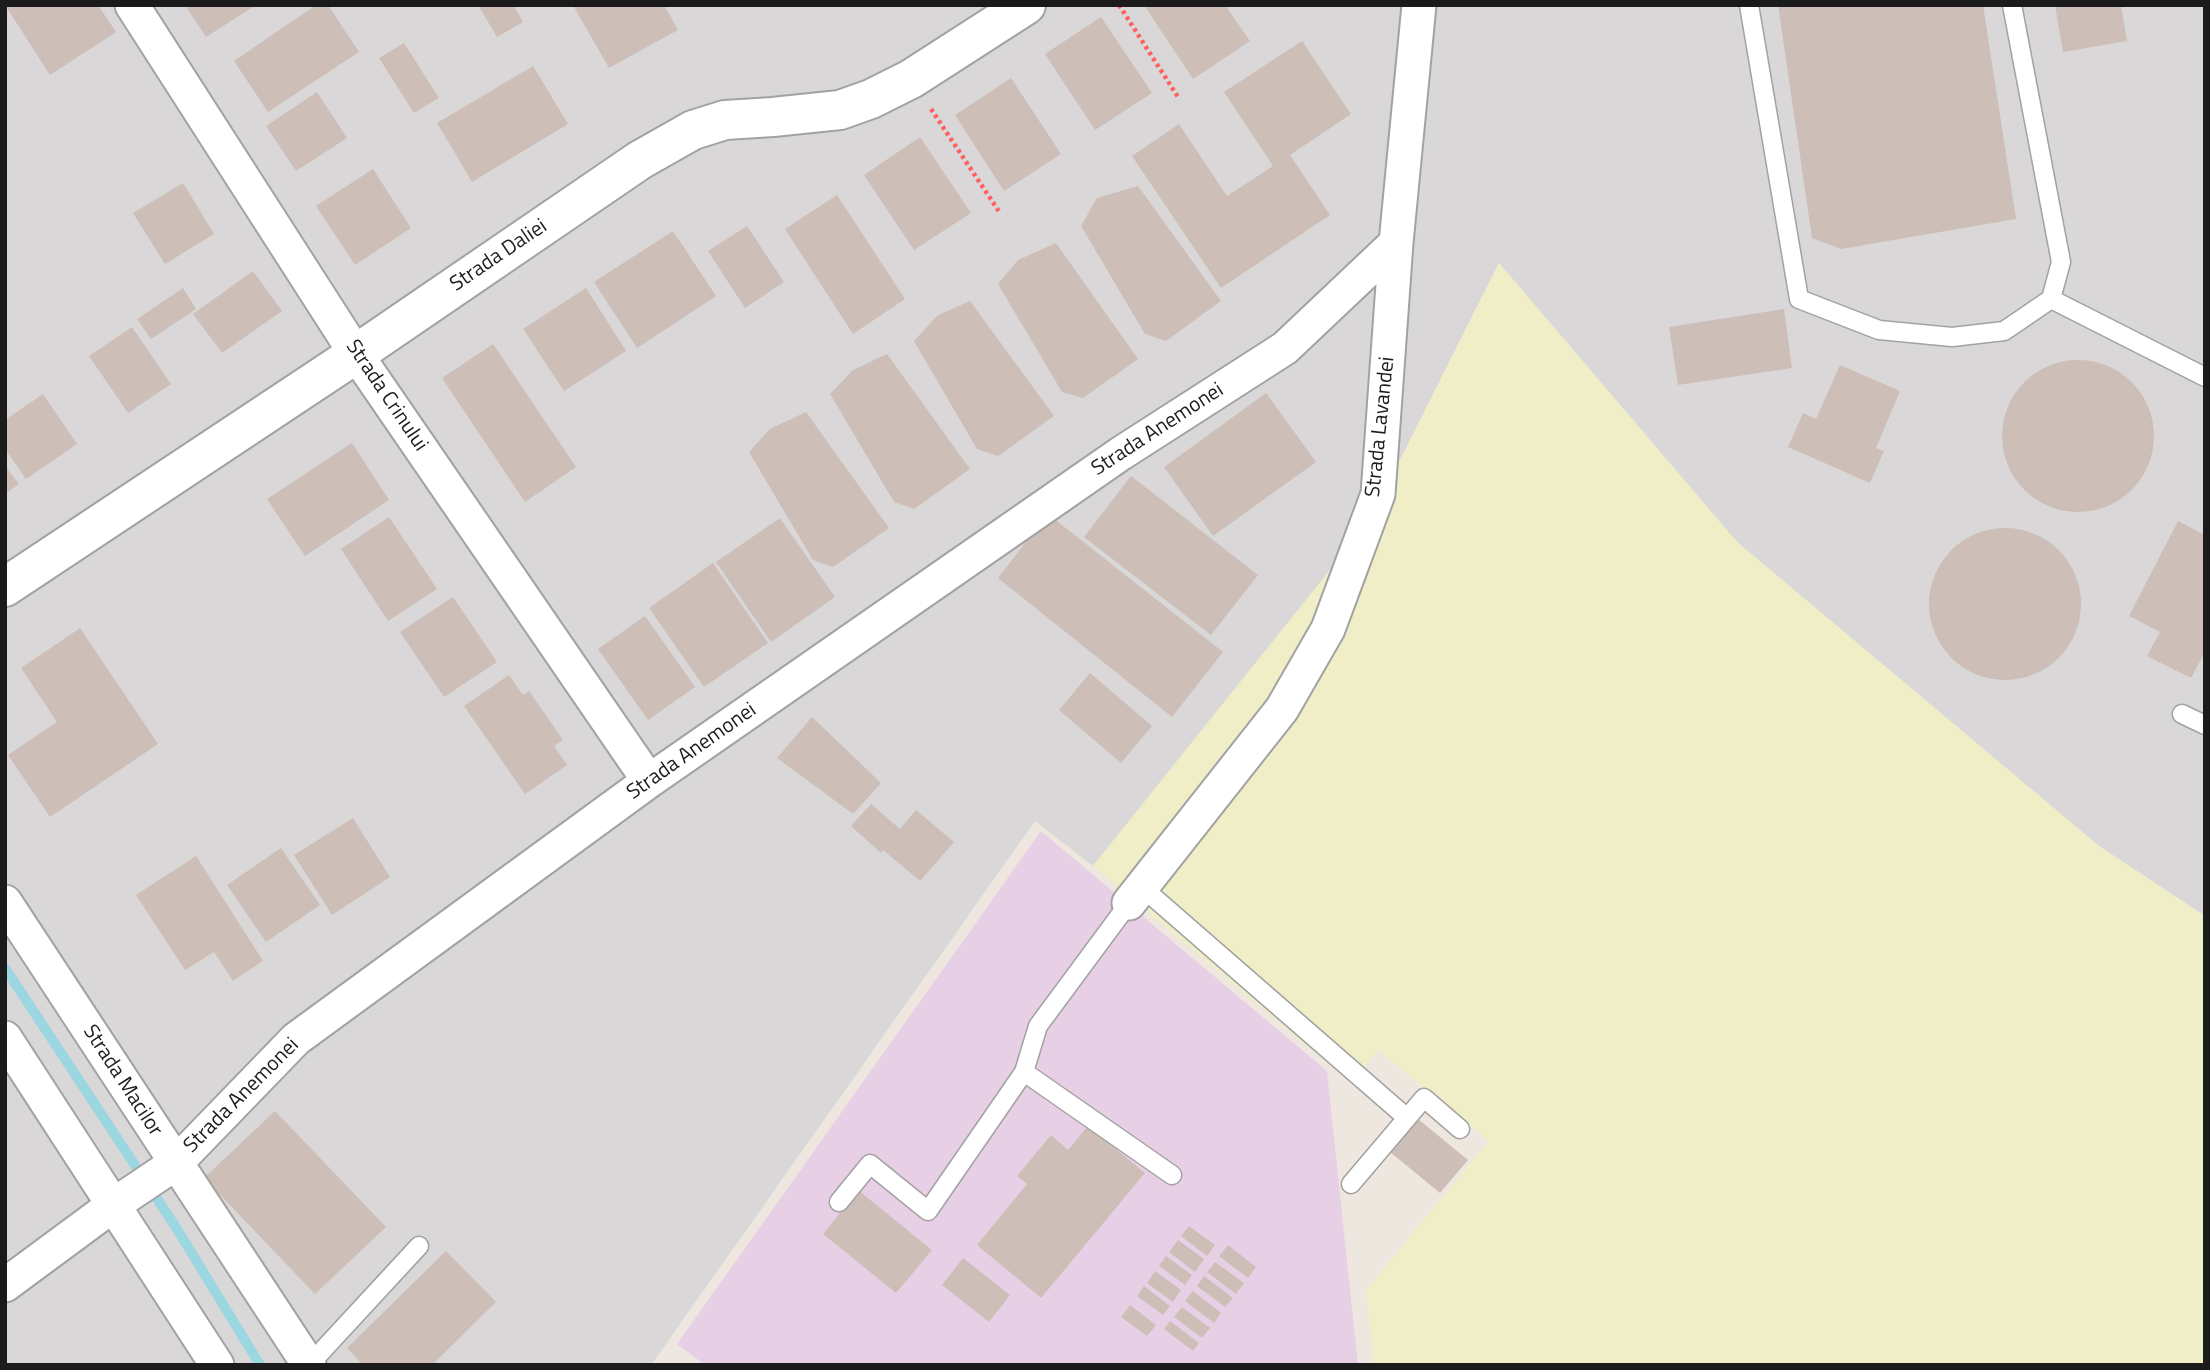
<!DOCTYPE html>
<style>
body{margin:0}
#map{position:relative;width:2210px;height:1370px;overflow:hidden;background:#eee7df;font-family:"Titillium Web",sans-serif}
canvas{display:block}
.frame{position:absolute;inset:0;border:7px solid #1b1b1b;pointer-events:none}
</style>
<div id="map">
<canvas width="2210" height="1370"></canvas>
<div class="frame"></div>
</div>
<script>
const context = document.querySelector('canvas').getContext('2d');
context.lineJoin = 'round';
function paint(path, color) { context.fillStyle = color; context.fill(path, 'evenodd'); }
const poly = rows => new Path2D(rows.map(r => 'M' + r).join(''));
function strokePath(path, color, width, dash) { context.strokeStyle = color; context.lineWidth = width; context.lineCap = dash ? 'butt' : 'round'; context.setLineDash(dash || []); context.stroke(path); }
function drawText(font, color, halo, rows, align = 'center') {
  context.font = font + ' "Titillium Web",sans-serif'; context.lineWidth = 5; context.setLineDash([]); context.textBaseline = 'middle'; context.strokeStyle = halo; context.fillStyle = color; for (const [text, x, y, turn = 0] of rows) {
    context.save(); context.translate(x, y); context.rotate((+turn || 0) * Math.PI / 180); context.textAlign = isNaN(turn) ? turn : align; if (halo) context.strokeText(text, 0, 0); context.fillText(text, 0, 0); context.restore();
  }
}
const residential = poly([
 [5,5,2205,5,2205,916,2099,846,1737,542,1499,263,1370,520,1093,866,1035,821,651,1365,5,1365]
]);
const industrial = poly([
 [1041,831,1327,1071,1358,1365,705,1365,677,1344]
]);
const farmland = poly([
 [1499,263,1737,542,2099,846,2205,916,2205,1365,1374,1365,1366,1290,1489,1141,1378,1050,1351,1083,1093,866,1370,520]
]);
const stream = poly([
 [5,968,177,1229,260,1365]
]);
const building = poly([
 [5,5,98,5,116,32,50,75],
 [185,5,256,5,206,37],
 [316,5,328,5,359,52,268,112,234,61],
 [478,5,513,5,523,22,497,37],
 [573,5,664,5,678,30,609,68],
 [1144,5,1225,5,1250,41,1193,79],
 [1778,5,1983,5,2016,219,1841,249,1812,238],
 [2055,5,2121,5,2127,41,2063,52],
 [1101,17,1152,93,1095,130,1045,54],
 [1302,41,1351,114,1290,155,1330,215,1221,288,1132,156,1179,124,1227,196,1273,166,1224,92],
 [404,43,439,98,414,113,379,58],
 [533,66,568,124,472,182,437,123],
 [1011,78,1061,154,1004,191,955,115],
 [317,92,347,138,296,171,266,126],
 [920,137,971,213,914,250,864,175],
 [373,169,411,228,355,265,316,206],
 [183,183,214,234,165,264,133,213],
 [1138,186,1221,301,1166,341,1145,334,1081,226,1097,198],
 [837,195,905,299,853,334,785,229],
 [747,226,784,282,745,308,708,251],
 [673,231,716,296,637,348,594,282],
 [1056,243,1138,359,1083,398,1062,392,998,284,1018,260],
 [253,271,282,311,222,353,193,314],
 [183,288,196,309,151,339,137,319],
 [586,288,626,351,564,391,523,329],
 [970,301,1054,416,998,456,977,449,914,341,938,315],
 [1784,309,1792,368,1678,385,1669,327],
 [132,327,171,384,128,413,89,356],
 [493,344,576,467,525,502,442,378],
 [887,354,970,469,914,509,894,502,830,394,853,370],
 '2002 436a76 76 0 1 1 152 0a76 76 0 1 1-152 0Z',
 [1840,365,1900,391,1876,448,1884,451,1870,483,1788,447,1803,413,1816,419],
 [1266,393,1316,462,1213,536,1164,467],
 [43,394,77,444,26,479,5,449,5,420],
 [806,412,889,528,833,567,813,560,749,452,770,429],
 [352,443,389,500,305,556,267,499],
 [5,466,19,484,5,494],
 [1131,476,1258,575,1211,635,1084,537],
 [1048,514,1223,652,1172,717,998,578],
 [389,517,437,589,388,621,341,549],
 [780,518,835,597,771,642,716,562],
 [2178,521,2205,535,2205,652,2191,678,2147,656,2160,632,2129,616],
 '1929 604a76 76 0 1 1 152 0a76 76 0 1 1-152 0Z',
 [713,563,768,643,704,687,649,608],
 [453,597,497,662,444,697,400,632],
 [645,616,695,687,648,720,598,649],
 [80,628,158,744,50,817,8,755,57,722,21,668],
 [1090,673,1152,726,1121,763,1059,710],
 [509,675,523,695,529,691,563,740,554,746,567,765,525,794,464,706],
 [812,717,881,783,853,814,777,758],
 [871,804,900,829,916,810,954,842,920,881,883,850,881,853,851,826],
 [353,818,390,877,332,915,294,855],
 [281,848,320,905,266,942,227,885],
 [196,856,263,961,233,981,214,952,185,970,136,895],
 [275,1111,386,1227,315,1294,204,1178],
 [1418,1119,1468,1160,1440,1193,1390,1152],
 [1088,1126,1145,1173,1041,1298,977,1245,1027,1184,1017,1176,1051,1135,1068,1150],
 [858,1190,932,1250,896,1293,823,1234],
 [1189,1226,1215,1245,1207,1256,1181,1236],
 [1178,1240,1204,1259,1195,1272,1169,1252],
 [1228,1245,1256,1267,1248,1278,1219,1256],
 [446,1251,496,1302,432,1365,363,1365,347,1348],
 [1166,1256,1192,1275,1185,1285,1159,1266],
 [963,1258,1010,1295,989,1322,942,1285],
 [1215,1262,1244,1283,1236,1294,1207,1272],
 [1155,1271,1181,1290,1173,1302,1147,1283],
 [1204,1276,1233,1298,1225,1307,1197,1286],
 [1144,1286,1170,1306,1163,1315,1137,1296],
 [1193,1291,1221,1313,1214,1323,1185,1301],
 [1130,1305,1156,1325,1147,1336,1121,1317],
 [1182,1307,1210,1328,1202,1338,1174,1317],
 [1170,1321,1199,1343,1193,1351,1164,1329]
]);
const path = poly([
 [1119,5,1178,97],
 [931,109,1000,213]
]);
const service = poly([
 [1749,5,1799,299,1879,330,1952,337,2004,331,2051,299,2061,262,2012,5],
 [2051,299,2205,377],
 [2182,714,2205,725],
 [1143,888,1407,1118],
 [1129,903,1038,1026,1024,1072,1172,1175],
 [1351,1184,1424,1098,1460,1129],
 [839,1202,870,1164,928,1211,1024,1072],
 [309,1365,419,1246]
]);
const minor = poly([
 [132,5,356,354,649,781],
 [5,902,309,1365],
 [1129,903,1282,709,1328,629,1378,494,1396,243,1419,5],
 [5,1038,217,1365],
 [5,1285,112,1206,176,1163,296,1039,649,781,1120,454,1285,348,1396,243]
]);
const tertiary = poly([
 [5,587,356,354,640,160,693,130,725,120,773,117,840,110,871,99,911,79,1026,5]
]);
const streetNames = [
 ["Strada Daliei",499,256,-34],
 ["Strada Crinului",386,396,56],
 ["Strada Lavandei",1381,427,-84],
 ["Strada Anemonei",1158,430,-33],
 ["Strada Anemonei",692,752,-35],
 ["Strada Macilor",122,1081,57],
 ["Strada Anemonei",242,1096,-45]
];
paint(residential, '#d9d7d8');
paint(industrial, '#e7d0e5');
paint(farmland, '#efeec7');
strokePath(stream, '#9ad7e0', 10);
paint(building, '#cdbfb8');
strokePath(service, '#a2a2a2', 21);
strokePath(minor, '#a2a2a2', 37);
strokePath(tertiary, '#a2a2a2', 42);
strokePath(path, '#ff5f5e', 4.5, [3.5, 3.5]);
strokePath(service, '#fff', 18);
strokePath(minor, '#fff', 33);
strokePath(tertiary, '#fff', 38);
drawText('21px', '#1b1b1b', '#fff', streetNames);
</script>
